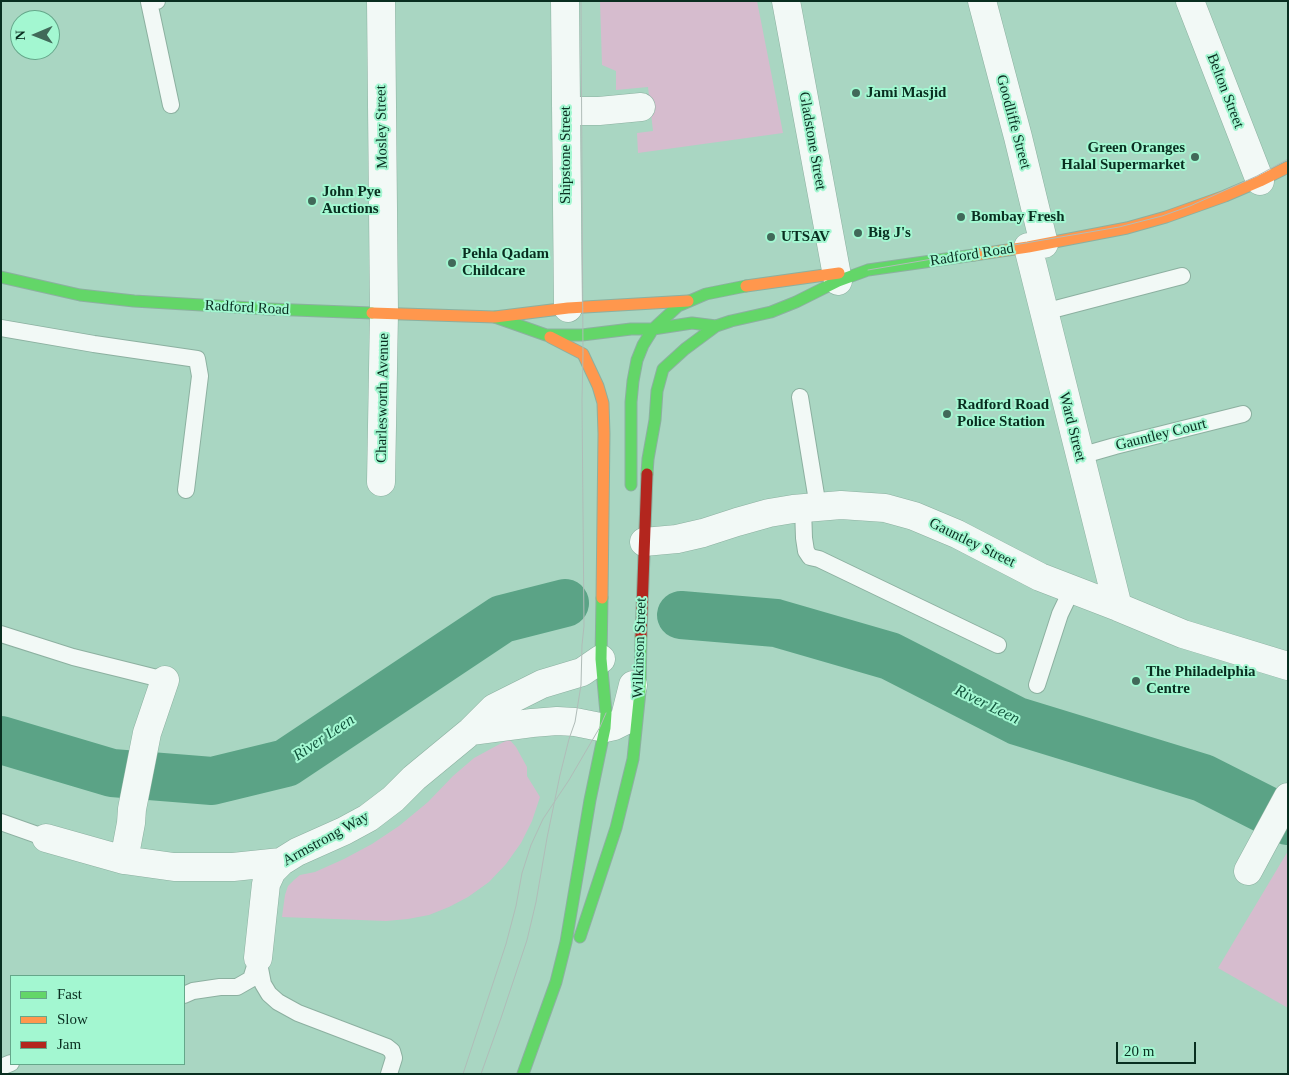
<!DOCTYPE html>
<style>
body{margin:0}
#map{position:relative;width:1289px;height:1075px;overflow:hidden;background:#a9d6c2;font-family:"Times New Roman",serif}
canvas{display:block}
.frame{position:absolute;inset:0;border:2px solid #092e20;pointer-events:none}
.legend{position:absolute;left:10px;top:975px;width:175px;height:90px;box-sizing:border-box;background:#a3f7d1;border:1px solid #65a78a;margin:0;padding:6px 9px;list-style:none;font-size:15px;color:#092e20}
.legend li{display:flex;align-items:center;gap:10px;height:25px}
.legend b{width:25px;border:1px solid #65a78a}
.north{position:absolute;left:10px;top:10px;width:50px;height:50px;box-sizing:border-box;background:#a3f7d1;border:1px solid #65a78a;border-radius:50%;rotate:269deg;font-size:14px;font-weight:700;line-height:20px;text-align:center;color:#092e20}
.north::after{content:'';display:block;margin:auto;width:18px;height:22px;background:#416959;clip-path:polygon(50% 0,100% 100%,50% 72%,0 100%)}
.scale{position:absolute;left:1116px;top:1042px;width:80px;height:22px;box-sizing:border-box;border:2px solid #092e20;border-top:0;padding-left:6px;font-size:15px;line-height:18px;white-space:nowrap;color:#092e20;-webkit-text-stroke:4px #a3f7d1;paint-order:stroke}
</style>
<div id="map">
<canvas width="1289" height="1075"></canvas>
<div class="frame"></div>
<ul class="legend">
<li><b style="height:6px;background:#63d668"></b>Fast</li>
<li><b style="height:6px;background:#ff974d"></b>Slow</li>
<li><b style="height:6px;background:#b3261e"></b>Jam</li>
</ul>
<div class="north">N</div>
<div class="scale">20 m</div>
</div>
<script>
const context = document.querySelector('canvas').getContext('2d');
context.lineJoin = 'round';
function paint(path, color) { context.fillStyle = color; context.fill(path, 'evenodd'); }
const poly = rows => new Path2D(rows.map(r => 'M' + r).join(''));
function strokePath(path, color, width, dash) { context.strokeStyle = color; context.lineWidth = width; context.lineCap = dash ? 'butt' : 'round'; context.setLineDash(dash || []); context.stroke(path); }
function drawText(font, color, halo, rows, align = 'center') {
  context.font = font + ' "Times New Roman",serif'; context.lineWidth = 4; context.setLineDash([]); context.textBaseline = 'middle'; context.strokeStyle = halo; context.fillStyle = color; for (const [text, x, y, turn = 0] of rows) {
    context.save(); context.translate(x, y); context.rotate((+turn || 0) * Math.PI / 180); context.textAlign = isNaN(turn) ? turn : align; if (halo) context.strokeText(text, 0, 0); context.fillText(text, 0, 0); context.restore();
  }
}
const green = poly([
 [600,1,757,1,783,133,638,153,637,133,653,131,648,87,616,90,616,71,602,65],
 [509,739,516,747,527,767,527,776,540,797,532,821,521,843,506,864,489,882,468,897,449,907,429,915,408,919,386,921,282,917,285,895,288,886,294,880,300,875,315,872,344,859,372,844,399,826,428,802,453,776,474,758],
 [1288,851,1288,1008,1218,968]
]);
const river = poly([
 [681,615,776,623,890,656,1017,721,1203,778,1288,821],
 [1,740,112,773,212,781,286,763,502,619,565,603]
]);
const lane = poly([
 [157,1,149,2,171,105],
 [1044,312,1182,276],
 [1,328,94,344,197,359,200,376,186,490],
 [800,397,818,507],
 [1080,456,1115,446,1243,414],
 [803,508,804,538,806,551,810,557,819,559,998,645],
 [1,634,73,657,165,680],
 [1037,685,1060,614,1072,589],
 [1,822,46,838],
 [258,958,263,984,269,994,278,1002,298,1013,387,1047,392,1051,394,1058,389,1074],
 [184,995,193,991,220,987,237,987,251,979,257,960],
 [1,1067,11,1063]
]);
const street = poly([
 [381,1,384,313,381,482],
 [565,1,568,308],
 [786,1,838,281],
 [982,1,1018,137,1044,244],
 [1190,1,1260,181],
 [566,111,599,111,641,107],
 [1028,247,1118,607],
 [644,542,677,539,703,533,737,522,769,513,793,509,841,505,885,508,914,516,957,534,1040,577,1118,607,1183,634,1288,666],
 [471,731,532,723,557,721,575,722,605,728,614,726,624,721,633,685],
 [46,838,124,860,174,867,233,867,281,862],
 [124,860,131,823,132,809,147,733,165,680],
 [1248,871,1288,797],
 [258,958,266,884,272,871,281,862,297,852,344,831,368,818,393,799,414,778,471,731,494,708,542,684,582,672,601,659]
]);
const fast = poly([
 [1,277,80,295,134,301,269,309,372,313],
 [495,317,546,335,582,335,631,329,653,329,692,323,716,326,731,321,771,312,796,302,838,281,868,270,974,255],
 [647,474,648,459,655,420,657,391,663,369,685,349,716,326],
 [631,485,631,402,633,381,637,360,643,345,653,329,678,306,706,294,746,286],
 [580,937,616,828,633,759,640,691,641,636],
 [523,1074,556,982,566,942,590,800,605,728,606,713,601,659,602,598]
]);
const slow = poly([
 [974,255,1028,247,1127,228,1166,217,1225,196,1260,181,1288,167],
 [746,286,839,273],
 [372,313,495,317,568,308,688,301],
 [550,337,583,354,598,386,603,403,604,434,602,598]
]);
const jam = poly([
 [641,636,647,474]
]);
const tram = poly([
 [868,270,1119,227,1162,216,1190,206,1257,176,1288,159],
 [463,1074,506,944,516,906,522,873,531,845,543,819,569,780,600,727,606,713],
 [481,1074,501,1018,527,940,536,902,547,838,560,775,569,739,575,722,581,685,582,645,584,626,582,400,583,354,581,1]
]);
const markers = [
 [856,93,5,"#416959"],
 [1195,157,5,"#416959"],
 [312,201,5,"#416959"],
 [961,217,5,"#416959"],
 [858,233,5,"#416959"],
 [771,237,5,"#416959"],
 [452,263,5,"#416959"],
 [947,414,5,"#416959"],
 [1136,681,5,"#416959"]
];
const streetNames = [
 ["Belton Street",1225,91,69],
 ["Goodliffe Street",1013,122,75],
 ["Mosley Street",382,127,-91],
 ["Gladstone Street",812,141,80],
 ["Shipstone Street",566,155,-90],
 ["Radford Road",972,255,-9],
 ["Radford Road",247,308,3],
 ["Charlesworth Avenue",383,398,-89],
 ["Ward Street",1072,427,76],
 ["Gauntley Court",1161,435,-14],
 ["Gauntley Street",972,543,26],
 ["Wilkinson Street",640,648,-88],
 ["Armstrong Way",326,839,-29]
];
const poiNames = [
 ["Jami Masjid",866,93],
 ["Green Oranges",1185,148,"right"],
 ["Halal Supermarket",1185,165,"right"],
 ["John Pye",322,192],
 ["Auctions",322,209],
 ["Bombay Fresh",971,217],
 ["Big J's",868,233],
 ["UTSAV",781,237],
 ["Pehla Qadam",462,254],
 ["Childcare",462,271],
 ["Radford Road",957,405],
 ["Police Station",957,422],
 ["The Philadelphia",1146,672],
 ["Centre",1146,689]
];
const waterNames = [
 ["River Leen",987,705,26],
 ["River Leen",324,738,-34]
];
paint(green, '#d6bcce');
strokePath(river, '#5ba386', 48);
strokePath(lane, '#8cb0a0', 18);
strokePath(street, '#8cb0a0', 29);
strokePath(fast, '#8cb0a0', 13);
strokePath(slow, '#8cb0a0', 13);
strokePath(jam, '#8cb0a0', 13);
strokePath(lane, '#f2f9f6', 16);
strokePath(street, '#f2f9f6', 28);
strokePath(fast, '#63d668', 11);
strokePath(slow, '#ff974d', 11);
strokePath(jam, '#b3261e', 11);
strokePath(tram, '#b0bcb8', 1);
for (const [x, y, r, color] of markers) { const dot = new Path2D(); dot.arc(x, y, r, 0, 2 * Math.PI); context.fillStyle = color; context.fill(dot); strokePath(dot, '#a3f7d1', 2); }
drawText('15px', '#092e20', '#a3f7d1', streetNames);
drawText('bold 15px', '#092e20', '#a3f7d1', poiNames, 'left');
drawText('italic 16px', '#11543c', '#a3f7d1', waterNames);
</script>
